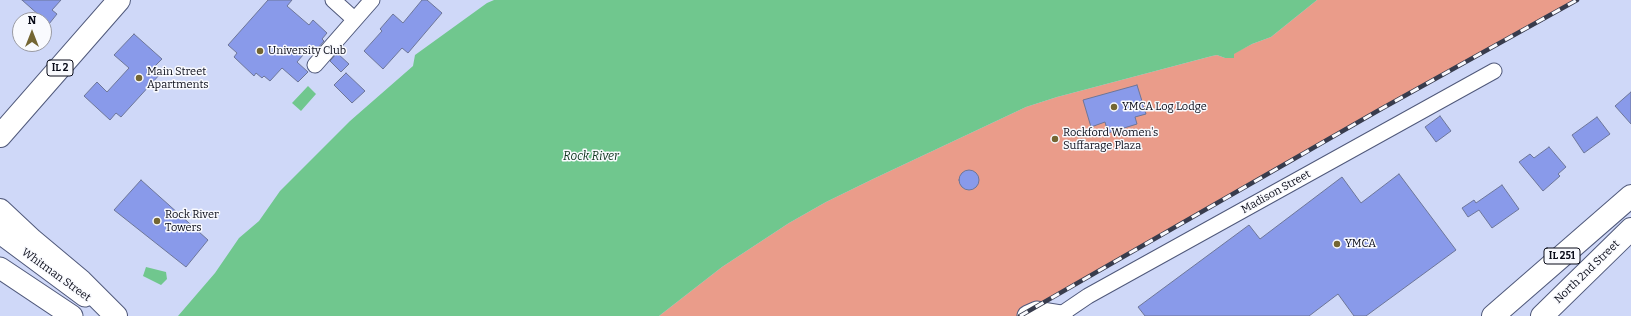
<!DOCTYPE html>
<style>
body{margin:0}
#map{position:relative;width:1631px;height:316px;overflow:hidden;background:#cfd8f8;font-family:Bitter,serif}
canvas{display:block}
.north{position:absolute;left:12px;top:12px;width:40px;height:40px;box-sizing:border-box;background:#f9fafe;border:1px solid #999aa2;border-radius:50%;rotate:0deg;font-size:11px;font-weight:700;line-height:16px;text-align:center;color:#090b18}
.north::after{content:'';display:block;margin:auto;width:14px;height:18px;background:#746633;clip-path:polygon(50% 0,100% 100%,50% 72%,0 100%)}
</style>
<div id="map">
<canvas width="1631" height="316"></canvas>
<div class="north">N</div>
</div>
<script>
const context = document.querySelector('canvas').getContext('2d');
context.lineJoin = 'round';
function paint(path, color) { context.fillStyle = color; context.fill(path, 'evenodd'); }
const poly = rows => new Path2D(rows.map(r => 'M' + r).join(''));
function strokePath(path, color, width, dash) { context.strokeStyle = color; context.lineWidth = width; context.lineCap = dash ? 'butt' : 'round'; context.setLineDash(dash || []); context.stroke(path); }
function drawText(font, color, halo, rows, align = 'center') {
  context.font = font + ' Bitter,serif'; context.lineWidth = 3; context.setLineDash([]); context.textBaseline = 'middle'; context.strokeStyle = halo; context.fillStyle = color; for (const [text, x, y, turn = 0] of rows) {
    context.save(); context.translate(x, y); context.rotate((+turn || 0) * Math.PI / 180); context.textAlign = isNaN(turn) ? turn : align; if (halo) context.strokeText(text, 0, 0); context.fillText(text, 0, 0); context.restore();
  }
}
const green = poly([
 [1317,0,1577,0,1381,109,1020,316,659,316,722,267,789,223,826,202,873,179,1026,107,1057,97,1212,56,1217,55,1225,58,1252,44,1271,37]
]);
const water = poly([
 [494,0,1317,0,1271,37,1252,44,1234,54,1234,58,1225,58,1217,55,1212,56,1057,97,1026,107,873,179,826,202,789,223,722,267,659,316,178,316,215,273,239,238,259,221,280,191,350,121,413,66,415,55,487,3],
 [308,86,316,94,301,111,292,103],
 [146,267,166,272,167,279,161,285,143,276]
]);
const building = poly([
 [22,0,61,0,52,10,57,14,49,24,22,0],
 [268,0,292,0,287,6,309,25,313,20,327,33,322,39,324,41,317,49,315,47,313,50,310,47,297,62,308,72,298,82,282,68,270,81,264,76,262,78,256,73,254,76,234,57,237,53,228,45,268,0],
 [422,0,427,0,442,13,408,53,402,48,383,69,364,51,382,31,380,29,393,14,403,23,422,0],
 [134,34,162,59,154,67,161,73,121,117,116,113,110,120,84,96,97,82,107,92,129,68,114,55,134,34],
 [337,53,349,64,341,72,330,61,337,53],
 [346,73,365,91,352,103,334,85,346,73],
 [1137,85,1146,114,1135,117,1137,124,1108,133,1105,122,1091,127,1083,100,1137,85],
 [1631,92,1631,124,1615,106,1631,92],
 [1440,116,1451,131,1436,142,1425,127,1440,116],
 [1597,117,1610,134,1584,153,1572,135,1597,117],
 [1549,147,1566,167,1558,174,1560,176,1543,191,1519,162,1530,154,1534,158,1549,147],
 '959 180a10 10 0 1 1 20 0a10 10 0 1 1-20 0Z',
 [1399,174,1456,250,1366,316,1354,316,1338,294,1309,316,1145,316,1138,307,1249,225,1260,239,1342,177,1361,203,1399,174],
 [141,180,208,240,186,267,114,210,141,180],
 [1502,185,1519,209,1492,228,1479,210,1468,217,1462,208,1474,200,1476,203,1502,185]
]);
const street = poly([
 [333,0,354,19],
 [315,65,372,0],
 [1060,315,1088,296,1494,71]
]);
const secondary = poly([
 [0,233,85,296],
 [0,268,72,316],
 [1028,316,1037,312,1062,316]
]);
const primary = poly([
 [0,136,119,0],
 [0,210,32,240,81,281,116,316],
 [1493,316,1631,196],
 [1542,316,1631,229]
]);
const rail = poly([
 [1020,316,1381,109,1577,0]
]);
const markers = [
 [260,51,4,"#746633"],
 [139,78,4,"#746633"],
 [1114,107,4,"#746633"],
 [1055,139,4,"#746633"],
 [157,221,4,"#746633"],
 [1337,244,4,"#746633"]
];
const shields = [
 [60,68,26],
 [1562,256,36]
];
const shieldNames = [
 ["IL 2",60,68],
 ["IL 251",1562,256]
];
const poiNames = [
 ["University Club",268,51],
 ["Main Street",147,72],
 ["Apartments",147,85],
 ["YMCA Log Lodge",1122,107],
 ["Rockford Women's",1063,133],
 ["Suffarage Plaza",1063,146],
 ["Rock River",165,215],
 ["Towers",165,228],
 ["YMCA",1345,244]
];
const streetNames = [
 ["Madison Street",1276,192,-29],
 ["North 2nd Street",1587,272,-44],
 ["Whitman Street",56,275,36]
];
const waterNames = [
 ["Rock River",591,157]
];
paint(green, '#ea9c8a');
paint(water, '#70c78e');
paint(building, '#899aea');
strokePath(building, '#6d7699', 1);
strokePath(street, '#50597b', 17);
strokePath(secondary, '#50597b', 23);
strokePath(primary, '#50597b', 24);
strokePath(street, '#fff', 15);
strokePath(secondary, '#fff', 21);
strokePath(primary, '#fff', 22);
strokePath(rail, '#383c4d', 4.5);
strokePath(rail, '#f9fafe', 3, [9]);
for (const [x, y, r, color] of markers) { const dot = new Path2D(); dot.arc(x, y, r, 0, 2 * Math.PI); context.fillStyle = color; context.fill(dot); strokePath(dot, '#f9fafe', 1.5); }
for (const [x, y, w] of shields) { const box = new Path2D(); box.roundRect(x - w / 2, y - 8, w, 16, 3); context.fillStyle = '#f9fafe'; context.fill(box); strokePath(box, '#090b18', 1); }
drawText('bold 10px', '#090b18', null, shieldNames);
drawText('11px', '#090b18', '#f9fafe', poiNames, 'left');
drawText('11px', '#090b18', '#f9fafe', streetNames);
drawText('italic 12px', '#0e341d', '#f9fafe', waterNames);
</script>
